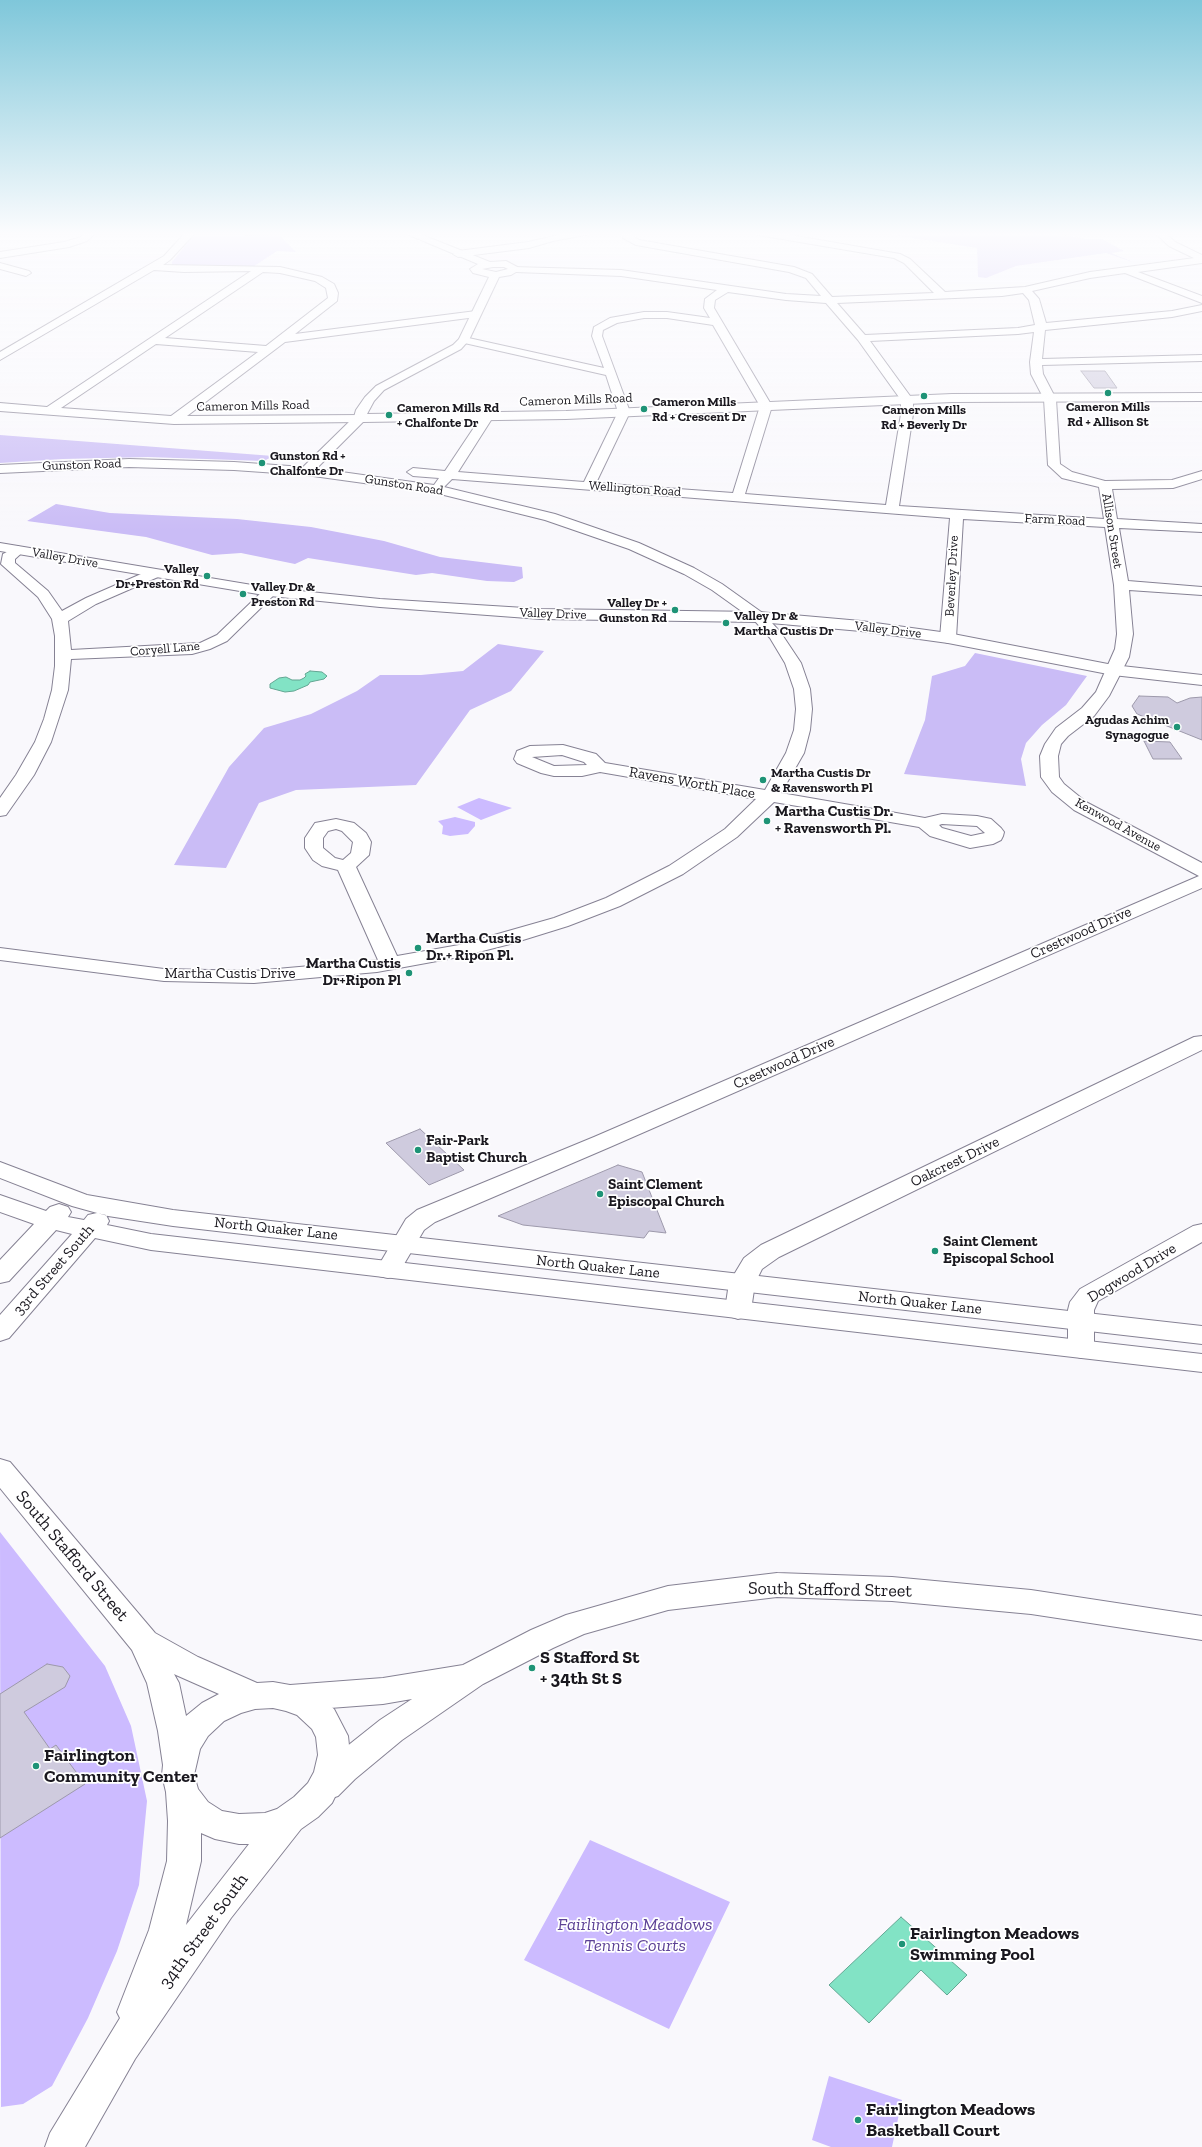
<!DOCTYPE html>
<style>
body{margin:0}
canvas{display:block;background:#f9f8fc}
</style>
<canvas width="1202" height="2147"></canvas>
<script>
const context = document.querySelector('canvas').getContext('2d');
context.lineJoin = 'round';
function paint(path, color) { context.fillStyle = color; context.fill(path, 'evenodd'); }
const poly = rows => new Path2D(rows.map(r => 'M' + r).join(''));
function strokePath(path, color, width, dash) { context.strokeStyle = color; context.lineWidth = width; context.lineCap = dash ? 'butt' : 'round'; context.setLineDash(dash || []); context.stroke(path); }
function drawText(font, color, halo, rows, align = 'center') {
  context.font = font + ' "Zilla Slab",serif'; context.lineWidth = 3.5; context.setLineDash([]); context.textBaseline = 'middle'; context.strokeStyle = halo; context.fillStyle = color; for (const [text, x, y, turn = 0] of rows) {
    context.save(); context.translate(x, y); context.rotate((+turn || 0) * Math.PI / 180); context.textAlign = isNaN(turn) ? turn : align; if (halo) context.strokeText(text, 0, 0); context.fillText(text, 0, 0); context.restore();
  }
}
const green = poly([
 [279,235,296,252,277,251,253,267,172,265,172,262,193,236],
 [479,798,512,808,481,820,457,807],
 [455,817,475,822,475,826,468,834,450,836,442,834,443,826,438,821],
 [0,1532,105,1666,131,1726,147,1801,139,1885,117,1951,88,2018,52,2086,23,2104,1,2107],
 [590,1840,730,1902,669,2029,524,1960],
 [829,2076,902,2100,892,2147,831,2147,812,2140]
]);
const forest = poly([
 [875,232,1047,232,1086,239,1102,239,1124,251,1111,253,1138,264,1106,253,1016,266,986,278,978,277,977,248],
 [0,435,273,456,264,461,148,457,63,459,0,463],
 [56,504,110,513,237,519,311,527,384,541,440,557,522,567,523,578,514,582,487,581,432,573,416,575,308,558,295,564,241,553,212,555,146,537,27,521],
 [498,644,544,651,511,691,470,710,416,785,296,790,259,803,226,868,174,865,229,767,264,728,311,714,357,691,380,675,421,675,463,671],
 [975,653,1087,676,1066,705,1042,725,1026,743,1021,759,1026,786,904,774,925,720,932,676,965,666]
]);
const water = poly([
 [310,671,322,672,327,676,324,679,310,682,308,685,294,691,285,692,270,688,270,684,279,678,286,677,292,680,300,680,304,678,306,676,305,674,310,671],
 [901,1917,967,1975,947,1995,921,1970,869,2023,829,1985,901,1917]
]);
const building = poly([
 [1081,371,1105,371,1117,388,1094,388,1081,371],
 [1139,696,1168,697,1177,703,1190,698,1202,697,1202,740,1137,714,1132,706,1139,696],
 [1144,741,1170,742,1182,759,1153,759,1144,741],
 [420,1129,464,1170,429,1185,386,1143,420,1129],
 [618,1165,642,1172,666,1233,649,1231,644,1238,523,1225,498,1216,618,1165],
 [47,1664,63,1667,70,1676,65,1687,24,1712,50,1749,56,1745,85,1784,0,1838,0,1694,47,1664]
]);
const street = poly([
 [86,232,96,232,87,241,69,247,0,258,0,252,64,242,81,237,86,232],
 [186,232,196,232,170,260,163,265,280,267,322,277,334,284,338,293,337,301,295,334,476,311,481,314,476,317,285,342,187,416,364,415,366,418,364,421,360,422,174,424,0,411,0,403,47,407,251,271,184,272,154,270,0,360,0,352,164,256,186,232],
 [263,272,280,273,315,281,326,288,328,298,266,346,165,338,263,272],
 [156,344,258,352,171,416,61,408,156,344],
 [572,232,592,232,590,234,553,241,529,248,458,257,453,254,458,251,528,242,572,232],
 [622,232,632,232,631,235,639,240,794,267,812,274,832,297,934,293,904,263,894,258,758,235,753,232,773,232,900,254,910,259,945,292,1025,287,1090,272,1202,257,1202,263,1138,272,1202,296,1202,303,1125,273,1090,278,1032,291,1039,299,1046,323,1172,311,1202,305,1202,311,1172,317,1045,330,1042,359,1202,355,1202,361,1042,365,1043,374,1056,399,1060,464,1072,472,1105,481,1172,480,1202,471,1202,479,1173,488,1112,489,1117,519,1202,524,1202,532,1119,528,1128,581,1202,587,1202,595,1129,590,1133,634,1129,657,1109,696,1094,716,1068,736,1061,744,1058,756,1059,777,1064,784,1086,802,1202,863,1202,888,610,1147,435,1222,424,1230,397,1276,388,1278,379,1276,376,1270,406,1219,417,1210,594,1137,1199,876,1074,810,1052,792,1041,777,1040,756,1045,744,1056,728,1082,708,1096,692,1115,649,1117,634,1114,585,1105,527,963,519,956,638,953,641,948,643,943,641,940,638,950,518,452,479,444,487,555,514,639,543,694,568,722,584,764,614,781,633,801,663,810,689,812,709,810,730,804,753,781,793,925,818,942,814,977,816,991,819,1001,828,1004,832,1003,836,1001,840,993,844,970,848,930,836,919,827,774,802,737,837,683,874,620,906,568,926,510,944,459,957,377,972,254,983,164,981,0,960,0,948,164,969,254,971,378,960,338,870,322,866,313,860,305,848,305,838,315,823,336,819,354,823,366,833,371,842,369,855,356,867,397,956,459,945,554,918,606,898,669,866,725,829,756,799,600,772,582,776,554,776,541,773,517,763,514,759,517,751,530,746,563,745,596,754,605,763,765,790,786,753,794,730,796,709,794,689,785,663,770,638,754,620,712,590,684,574,629,549,545,520,436,493,306,475,300,471,306,467,434,485,439,478,413,476,407,472,413,468,445,471,483,414,487,413,493,417,458,472,584,482,618,412,606,375,460,342,459,340,460,338,464,337,604,368,592,336,594,327,610,318,644,312,667,312,710,318,704,308,705,299,717,290,621,276,516,272,513,271,513,267,621,270,786,294,821,296,806,278,789,272,636,245,623,238,622,232],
 [728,292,786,300,826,303,858,340,901,400,901,414,886,505,745,494,772,406,714,308,715,300,728,292],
 [1023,293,1029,300,1035,325,1018,328,865,335,837,303,1002,296,1023,293],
 [644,318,667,318,713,325,760,406,733,493,596,483,630,412,602,336,603,330,617,323,644,318],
 [1034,332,1030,362,1031,374,1044,399,1048,465,1062,478,1099,487,1104,519,899,506,913,414,913,400,870,341,1018,334,1034,332],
 [562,755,584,762,587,765,554,766,532,757,562,755],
 [942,824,977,826,985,833,971,836,942,828,939,825,942,824],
 [336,829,342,831,353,842,351,853,343,860,335,858,323,848,323,838,328,831,336,829],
 [0,263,29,271,31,273,26,276,0,269,0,263],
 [18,546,25,550,15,559,15,563,48,591,62,611,86,598,148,571,153,570,158,571,160,574,158,577,96,604,68,621,71,650,200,643,217,635,265,589,270,588,275,589,277,592,227,641,210,649,192,654,71,659,68,690,51,742,34,775,6,815,0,816,0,798,16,775,35,742,44,719,52,690,55,666,55,636,52,619,38,597,1,564,3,554,18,546],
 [1202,1036,1202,1050,779,1257,762,1269,755,1283,751,1310,747,1316,738,1319,729,1316,725,1310,729,1283,744,1258,761,1245,1194,1037,1202,1036],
 [1202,1224,1202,1242,1098,1301,1094,1310,1094,1349,1090,1355,1081,1358,1072,1355,1068,1349,1068,1310,1070,1302,1080,1289,1193,1226,1202,1224],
 [777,1573,892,1577,1031,1590,1202,1616,1202,1640,1031,1614,892,1601,777,1597,668,1610,584,1634,553,1648,483,1684,402,1740,355,1779,338,1796,326,1800,314,1796,310,1786,314,1776,331,1759,380,1720,412,1699,383,1704,290,1711,279,1707,274,1698,279,1689,290,1685,383,1678,463,1665,531,1630,566,1615,668,1586,777,1573]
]);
const secondary = poly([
 [402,232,415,232,490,262,506,261,521,269,511,275,499,277,469,340,461,349,384,390,374,401,367,414,566,411,952,394,1202,393,1202,401,952,402,566,419,363,422,311,474,306,475,234,470,129,467,0,473,0,465,129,459,234,462,303,467,354,417,356,410,365,397,376,386,453,345,459,339,489,277,473,273,470,269,478,264,402,232],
 [493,267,504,267,508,269,496,272,482,269,493,267],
 [1154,232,1164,232,1175,242,1202,255,1202,262,1169,246,1154,232],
 [0,543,270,588,380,599,541,609,759,612,861,621,948,633,1113,665,1202,675,1202,685,1113,675,948,643,861,631,759,622,541,619,380,607,270,596,0,551,0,543],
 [0,1162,87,1195,173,1210,1202,1326,1202,1344,173,1226,108,1216,72,1206,0,1178,0,1162],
 [0,1195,46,1211,50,1207,59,1204,68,1207,71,1212,68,1217,84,1220,88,1215,97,1213,106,1215,109,1221,107,1225,151,1234,1202,1354,1202,1372,151,1250,95,1238,9,1338,0,1341,0,1315,72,1234,56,1230,9,1281,0,1283,0,1260,34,1224,0,1212,0,1195],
 [0,1459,10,1462,155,1633,198,1657,257,1683,273,1682,290,1685,319,1697,334,1709,348,1736,350,1755,346,1774,332,1803,318,1817,301,1829,231,1918,135,2059,85,2147,45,2147,50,2133,120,2018,117,2012,149,1930,167,1861,168,1821,166,1792,162,1775,163,1765,158,1731,147,1683,132,1650,0,1488,0,1459],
 [174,1674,176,1675,219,1694,202,1703,186,1716,179,1683,174,1674],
 [273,1708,286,1711,297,1715,312,1729,316,1737,318,1755,314,1772,308,1783,294,1797,277,1809,265,1813,239,1814,222,1811,208,1802,198,1789,194,1775,200,1749,208,1736,224,1721,241,1713,255,1709,273,1708],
 [201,1833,215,1839,239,1844,249,1844,186,1925,201,1861,201,1833]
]);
const markers = [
 [1108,393,4,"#1e9376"],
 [924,396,4,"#1e9376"],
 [644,409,4,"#1e9376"],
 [389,415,4,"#1e9376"],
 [262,463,4,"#1e9376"],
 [207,576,4,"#1e9376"],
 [243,594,4,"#1e9376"],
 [675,610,4,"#1e9376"],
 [726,623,4,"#1e9376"],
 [1177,727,4,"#1e9376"],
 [763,780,4,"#1e9376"],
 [767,821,4,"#1e9376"],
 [418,948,4,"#1e9376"],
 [409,973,4,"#1e9376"],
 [418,1150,4,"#1e9376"],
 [600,1194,4,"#1e9376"],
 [935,1251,4,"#1e9376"],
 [532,1668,4,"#1e9376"],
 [36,1766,4,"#1e9376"],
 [902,1944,4,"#1e9376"],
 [858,2120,4,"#1e9376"]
];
const farStreetnames = [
 ["Cameron Mills Road",576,400,-2],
 ["Cameron Mills Road",253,406,-1],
 ["Gunston Road",82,465,-2],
 ["Gunston Road",404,485,9],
 ["Wellington Road",635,489,4],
 ["Farm Road",1055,520,3],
 ["Allison Street",1112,531,81],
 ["Valley Drive",65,558,10],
 ["Beverley Drive",952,576,-87],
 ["Valley Drive",553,614,2],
 ["Valley Drive",888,630,7],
 ["Coryell Lane",165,649,-5],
 ["Kenwood Avenue",1118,825,29]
];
const farPoinames = [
 ["Cameron Mills",652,402],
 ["Rd + Crescent Dr",652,417],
 ["Cameron Mills",1108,407,"center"],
 ["Rd + Allison St",1108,422,"center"],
 ["Cameron Mills Rd",397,408],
 ["+ Chalfonte Dr",397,423],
 ["Cameron Mills",924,410,"center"],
 ["Rd + Beverly Dr",924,425,"center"],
 ["Gunston Rd +",270,456],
 ["Chalfonte Dr",270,471],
 ["Valley",199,569,"right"],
 ["Dr+Preston Rd",199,584,"right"],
 ["Valley Dr &",251,587],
 ["Preston Rd",251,602],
 ["Valley Dr +",667,603,"right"],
 ["Gunston Rd",667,618,"right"],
 ["Valley Dr &",734,616],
 ["Martha Custis Dr",734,631],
 ["Agudas Achim",1169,720,"right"],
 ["Synagogue",1169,735,"right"],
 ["Martha Custis Dr",771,773],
 ["& Ravensworth Pl",771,788]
];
const streetNames = [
 ["Ravens Worth Place",692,783,10],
 ["Crestwood Drive",1081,933,-24],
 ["Martha Custis Drive",230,974],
 ["Crestwood Drive",784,1063,-24],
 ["Oakcrest Drive",955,1162,-26],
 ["North Quaker Lane",276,1229,6],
 ["North Quaker Lane",598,1267,6],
 ["33rd Street South",54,1270,-49],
 ["Dogwood Drive",1132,1273,-31],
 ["North Quaker Lane",920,1303,6]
];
const poiNames = [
 ["Martha Custis Dr.",775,812],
 ["+ Ravensworth Pl.",775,829],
 ["Martha Custis",426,939],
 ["Dr.+ Ripon Pl.",426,956],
 ["Martha Custis",401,964,"right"],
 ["Dr+Ripon Pl",401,981,"right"],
 ["Fair-Park",426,1141],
 ["Baptist Church",426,1158],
 ["Saint Clement",608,1185],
 ["Episcopal Church",608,1202],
 ["Saint Clement",943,1242],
 ["Episcopal School",943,1259]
];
const nearStreetnames = [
 ["South Stafford Street",72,1556,50],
 ["South Stafford Street",830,1590,1],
 ["34th Street South",204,1931,-54]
];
const nearPoinames = [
 ["S Stafford St",540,1658],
 ["+ 34th St S",540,1679],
 ["Fairlington",44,1756],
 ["Community Center",44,1777],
 ["Fairlington Meadows",910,1934],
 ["Swimming Pool",910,1955],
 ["Fairlington Meadows",866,2110],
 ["Basketball Court",866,2131]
];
const nearParknames = [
 ["Fairlington Meadows",635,1925],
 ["Tennis Courts",635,1946]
];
paint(green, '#cbf');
paint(forest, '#cabcf6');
paint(water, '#82e3c5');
strokePath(water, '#63a693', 1);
paint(building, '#cfcbde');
strokePath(building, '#9d99ab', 1);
strokePath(street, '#868294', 2);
strokePath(secondary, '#868294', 2);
paint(street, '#fff');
paint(secondary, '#fff');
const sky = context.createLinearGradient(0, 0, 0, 532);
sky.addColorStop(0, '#7fc7da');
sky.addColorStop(0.44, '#fcfcfe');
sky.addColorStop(1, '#fcfcfe00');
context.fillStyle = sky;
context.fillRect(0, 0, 1202, 532);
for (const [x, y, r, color] of markers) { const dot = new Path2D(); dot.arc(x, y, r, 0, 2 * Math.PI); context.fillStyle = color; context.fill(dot); strokePath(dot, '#fff', 1.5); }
drawText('13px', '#1a181f', '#fff', farStreetnames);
drawText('bold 13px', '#1a181f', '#fff', farPoinames, 'left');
drawText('15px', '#1a181f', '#fff', streetNames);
drawText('bold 15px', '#1a181f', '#fff', poiNames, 'left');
drawText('18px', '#1a181f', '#fff', nearStreetnames);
drawText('bold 18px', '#1a181f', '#fff', nearPoinames, 'left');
drawText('italic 18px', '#5d4296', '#fff', nearParknames);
</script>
